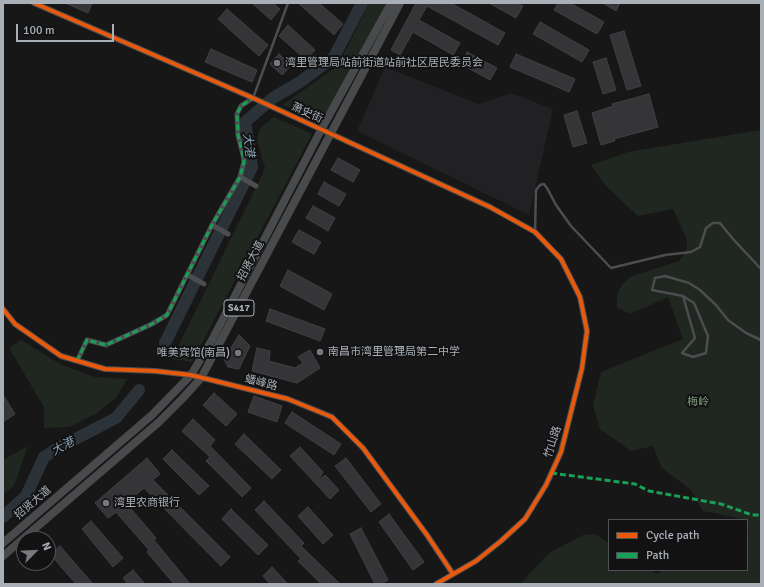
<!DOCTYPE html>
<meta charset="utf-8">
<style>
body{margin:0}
#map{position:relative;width:764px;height:587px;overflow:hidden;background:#171718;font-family:Signika,sans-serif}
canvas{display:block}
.frame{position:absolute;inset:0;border:4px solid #a9afb7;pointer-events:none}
.legend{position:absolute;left:608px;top:519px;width:140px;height:52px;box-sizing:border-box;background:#121213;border:1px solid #4e5155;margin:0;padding:5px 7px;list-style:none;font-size:12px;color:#a9afb7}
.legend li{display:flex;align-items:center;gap:8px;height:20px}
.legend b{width:20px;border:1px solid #4e5155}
.north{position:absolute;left:16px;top:531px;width:40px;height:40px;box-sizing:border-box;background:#121213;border:1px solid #4e5155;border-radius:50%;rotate:66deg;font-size:11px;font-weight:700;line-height:16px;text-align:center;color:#a9afb7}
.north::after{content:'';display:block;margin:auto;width:14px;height:18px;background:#767a7f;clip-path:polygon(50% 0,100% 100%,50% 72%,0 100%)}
.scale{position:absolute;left:16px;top:24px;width:98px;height:18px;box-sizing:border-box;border:2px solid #a9afb7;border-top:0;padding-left:5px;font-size:12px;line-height:14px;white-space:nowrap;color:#a9afb7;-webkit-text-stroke:3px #121213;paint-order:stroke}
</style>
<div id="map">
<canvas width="764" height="587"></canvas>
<div class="frame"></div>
<ul class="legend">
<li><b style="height:5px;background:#e8590c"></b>Cycle path</li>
<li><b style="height:5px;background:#1a9f57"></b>Path</li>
</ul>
<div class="north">N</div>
<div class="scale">100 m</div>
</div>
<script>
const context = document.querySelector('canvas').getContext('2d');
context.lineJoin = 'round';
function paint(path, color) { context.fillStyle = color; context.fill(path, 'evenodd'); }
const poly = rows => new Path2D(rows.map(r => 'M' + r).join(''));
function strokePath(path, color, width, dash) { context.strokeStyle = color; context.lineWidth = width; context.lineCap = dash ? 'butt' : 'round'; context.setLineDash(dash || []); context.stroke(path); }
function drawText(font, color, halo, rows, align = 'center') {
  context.font = font + ' Signika,"Noto Sans SC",sans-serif'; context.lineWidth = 4; context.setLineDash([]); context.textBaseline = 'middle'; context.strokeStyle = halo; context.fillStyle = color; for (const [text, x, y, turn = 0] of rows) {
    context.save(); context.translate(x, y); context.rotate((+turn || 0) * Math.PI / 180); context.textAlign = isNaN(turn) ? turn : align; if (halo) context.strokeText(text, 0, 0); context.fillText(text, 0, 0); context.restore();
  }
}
const built = poly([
 [385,67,479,104,511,93,553,109,529,215,357,131]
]);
const green = poly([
 [369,3,386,3,324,117,282,105,338,66],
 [274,117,312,134,192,362,172,359,260,179,265,168,257,139,260,128],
 [761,130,761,584,520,584,549,553,583,535,595,534,609,543,609,570,650,570,657,574,663,570,747,570,747,539,749,537,747,520,742,520,739,518,703,511,691,490,662,468,653,446,631,451,600,429,593,405,601,372,683,339,668,297,630,314,617,307,617,294,623,283,632,276,679,261,686,252,687,240,673,209,638,216,605,185,591,165,628,152],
 [21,340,60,364,95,377,127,379,117,397,97,413,69,427,44,428,44,407,9,348],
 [28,446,14,486,3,494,3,460]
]);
const river = poly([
 [165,343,252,167,245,122,273,98,300,82,334,57,362,3],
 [3,517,26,496,44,457,58,448,116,418,139,390]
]);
const building = poly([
 [65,3,92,3,88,13,65,3],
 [252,3,273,3,280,9,271,20,252,3],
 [298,3,319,3,343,24,334,35,298,3],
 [416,3,451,3,505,33,498,45,427,6,419,20,460,43,453,55,413,32,400,55,391,50,416,3],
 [489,3,517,3,523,6,516,18,489,3],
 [558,3,570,3,604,22,597,34,554,10,558,3],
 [603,3,620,3,616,11,603,3],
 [227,9,268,45,259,56,218,19,227,9],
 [540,22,589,50,582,62,533,34,540,22],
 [288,25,315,50,306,60,279,36,288,25],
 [624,31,641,86,627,90,610,35,624,31],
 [211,49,257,70,252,82,205,62,211,49],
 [467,52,497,68,490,80,461,64,467,52],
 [279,54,291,65,282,75,270,64,279,54],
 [516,54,575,79,569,92,510,67,516,54],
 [606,58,616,90,603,94,593,62,606,58],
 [649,94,658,127,614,139,615,141,601,145,592,113,613,106,612,104,649,94],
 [577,111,587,143,573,147,564,115,577,111],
 [338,158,360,170,353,182,331,170,338,158],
 [324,182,346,194,339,206,318,194,324,182],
 [313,206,335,218,328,231,306,218,313,206],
 [299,230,321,242,314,254,292,242,299,230],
 [288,270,332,294,324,310,280,286,288,270],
 [270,309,325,329,320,341,266,321,270,309],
 [239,335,250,346,239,369,228,367,224,359,239,335],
 [257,348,270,351,269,361,295,368,303,363,298,357,310,350,320,368,297,383,252,371,257,348],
 [214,393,237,414,226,426,203,405,214,393],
 [3,395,15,414,3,422,3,395],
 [254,396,282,406,277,422,248,412,254,396],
 [292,412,341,444,334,455,285,423,292,412],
 [193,419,215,440,210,446,251,488,242,497,206,461,210,457,182,431,193,419],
 [244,434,281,470,272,479,235,444,244,434],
 [300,447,323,472,318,481,325,475,339,490,330,499,290,456,300,447],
 [172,450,209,486,199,495,163,459,172,450],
 [147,458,160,474,153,480,230,557,221,566,144,488,126,503,156,538,154,540,190,584,174,584,147,552,149,550,116,512,108,518,95,503,147,458],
 [346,458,381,504,371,512,335,466,346,458],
 [264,501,304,543,301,546,340,584,321,584,298,561,301,559,255,510,264,501],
 [308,507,333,535,323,544,298,516,308,507],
 [231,509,268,545,258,555,222,519,231,509],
 [389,514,424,562,413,570,379,522,389,514],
 [91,521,123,558,113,567,82,529,91,521],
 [361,528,388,580,380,584,375,584,350,534,361,528],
 [60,546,93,584,76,584,50,554,60,546],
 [272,567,288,584,270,584,263,576,272,567],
 [133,570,145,584,128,584,123,578,133,570]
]);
const service = poly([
 [253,98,288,3],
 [535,232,536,190,540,185,544,184,547,188,556,205,571,226,611,268,665,255,691,252,700,247,706,228,713,223,720,223,733,239,761,269],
 [683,296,695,338,682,353,693,357,706,353,708,336,694,303,683,296,652,290,655,278,665,276,689,283,700,290,716,305,728,320,746,333,761,340]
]);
const minor = poly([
 [240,177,256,186],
 [212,225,228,234],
 [188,275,204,284],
 [77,361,87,340,106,345,152,324,167,315,212,225,240,177,244,162,243,155,238,135,237,114,241,106,253,98]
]);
const tertiary = poly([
 [34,3,253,98,490,207,535,232,561,259,580,297,587,331,582,368,561,452,546,485,525,519,501,541,476,561,436,584],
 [3,309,15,324,61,356,105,369,155,371,191,375,288,399,332,417,363,448,427,535,453,574]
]);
const primary = poly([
 [3,543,152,415,191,375,212,340,321,130,391,3],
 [3,556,159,422,182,399,201,378,400,3]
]);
const quiet = poly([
 [77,361,87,340,106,345,152,324,167,315,212,225,240,177,244,162,243,155,238,135,237,114,241,106,253,98],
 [551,473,635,484,649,491,721,504,752,515,761,515]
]);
const cycleway = poly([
 [34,3,253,98,490,207,535,232,561,259,580,297,587,331,582,368,561,452,546,485,525,519,501,541,476,561,436,584],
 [3,309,15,324,61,356,105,369,155,371,191,375,288,399,332,417,363,448,427,535,453,574]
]);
const markers = [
 [277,63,4,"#767a7f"],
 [320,352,4,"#767a7f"],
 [238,353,4,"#767a7f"],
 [106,503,4,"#767a7f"]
];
const shields = [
 [239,308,30]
];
const shieldNames = [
 ["S417",239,308]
];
const poiNames = [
 ["湾里管理局站前街道站前社区居民委员会",285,63],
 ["南昌市湾里管理局第二中学",328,352],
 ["唯美宾馆(南昌)",230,353,"right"],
 ["湾里农商银行",114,503]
];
const streetNames = [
 ["萧史街",307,113,24],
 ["招贤大道",251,261,-62],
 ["蟠峰路",261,383,14],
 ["竹山路",553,442,-72],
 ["招贤大道",33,503,-41]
];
const parkNames = [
 ["梅岭",698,402]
];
const waterNames = [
 ["大港",248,145,82],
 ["大港",63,447,-29]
];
paint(built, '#212123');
paint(green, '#202620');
strokePath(river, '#2b3339', 12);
paint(building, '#353537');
strokePath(building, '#404144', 1);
strokePath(service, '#4c4d50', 2.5);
strokePath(minor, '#4c4d50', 5);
strokePath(tertiary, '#4c4d50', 6);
strokePath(primary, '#494a4c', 8);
strokePath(quiet, '#1a9f57', 3, [6, 3]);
strokePath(cycleway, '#e8590c', 4);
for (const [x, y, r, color] of markers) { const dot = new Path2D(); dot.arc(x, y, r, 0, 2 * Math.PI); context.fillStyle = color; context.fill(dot); strokePath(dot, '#121213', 1.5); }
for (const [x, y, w] of shields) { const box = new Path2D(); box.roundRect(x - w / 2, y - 8, w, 16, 3); context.fillStyle = '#121213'; context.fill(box); strokePath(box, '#a9afb7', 1); }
drawText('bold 10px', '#a9afb7', null, shieldNames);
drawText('11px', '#a9afb7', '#121213', poiNames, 'left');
drawText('11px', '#a9afb7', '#121213', streetNames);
drawText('11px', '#82a182', '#121213', parkNames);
drawText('italic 12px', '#839eb0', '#121213', waterNames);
</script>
